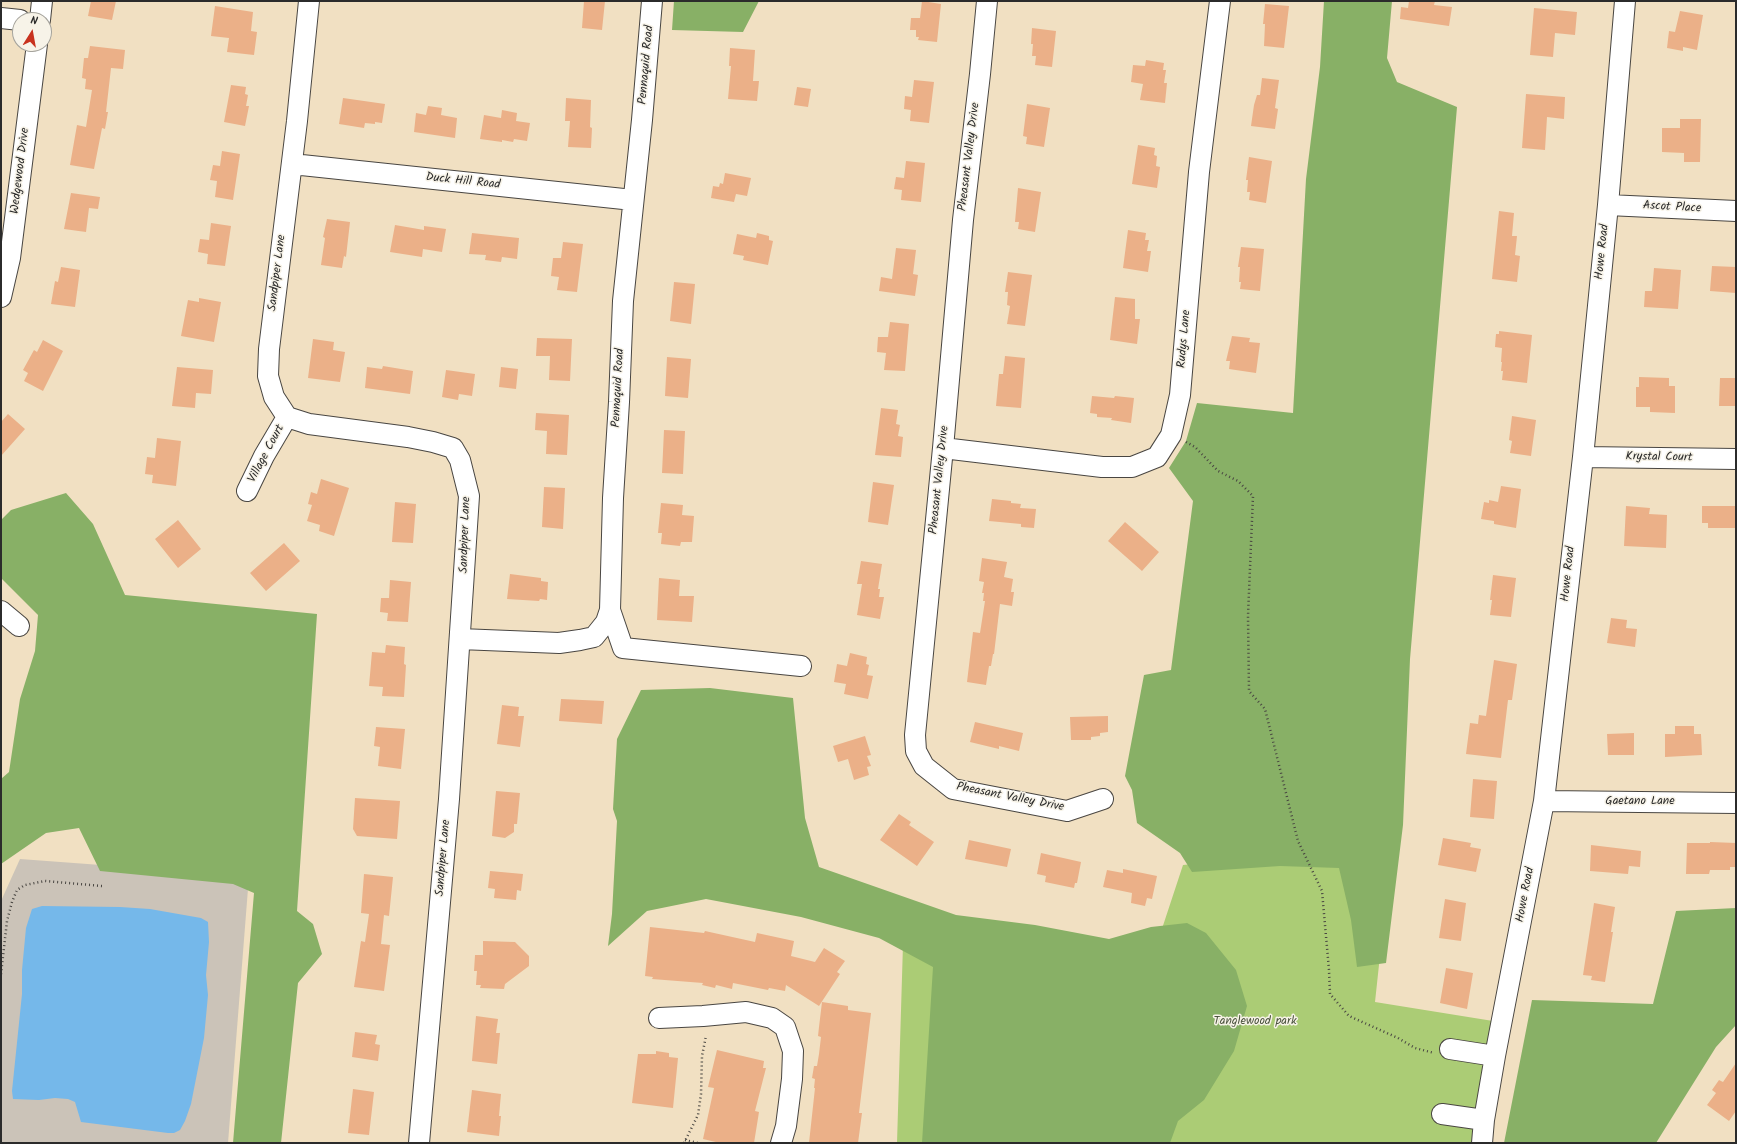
<!DOCTYPE html>
<style>
body{margin:0}
#map{position:relative;width:1737px;height:1144px;overflow:hidden;background:#f1e0c2;font-family:Kalam,sans-serif}
canvas{display:block}
.frame{position:absolute;inset:0;border:2px solid #2b2b2b;pointer-events:none}
.north{position:absolute;left:12px;top:12px;width:40px;height:40px;box-sizing:border-box;background:#f7f3e8;border:1px solid #a5a39c;border-radius:50%;rotate:11deg;font-size:11px;font-weight:700;line-height:16px;text-align:center;color:#2b2b2b}
.north::after{content:'';display:block;margin:auto;width:14px;height:18px;background:#c8321e;clip-path:polygon(50% 0,100% 100%,50% 72%,0 100%)}
</style>
<div id="map">
<canvas width="1737" height="1144"></canvas>
<div class="frame"></div>
<div class="north">N</div>
</div>
<script>
const context = document.querySelector('canvas').getContext('2d');
context.lineJoin = 'round';
function paint(path, color) { context.fillStyle = color; context.fill(path, 'evenodd'); }
const poly = rows => new Path2D(rows.map(r => 'M' + r).join(''));
function strokePath(path, color, width, dash) { context.strokeStyle = color; context.lineWidth = width; context.lineCap = dash ? 'butt' : 'round'; context.setLineDash(dash || []); context.stroke(path); }
function drawText(font, color, halo, rows, align = 'center') {
  context.font = font + ' Kalam,sans-serif'; context.lineWidth = 3; context.setLineDash([]); context.textBaseline = 'middle'; context.strokeStyle = halo; context.fillStyle = color; for (const [text, x, y, turn = 0] of rows) {
    context.save(); context.translate(x, y); context.rotate((+turn || 0) * Math.PI / 180); context.textAlign = isNaN(turn) ? turn : align; if (halo) context.strokeText(text, 0, 0); context.fillText(text, 0, 0); context.restore();
  }
}
const industrial = poly([
 [20,859,249,876,228,1143,1,1143,1,901]
]);
const green = poly([
 [1392,844,1375,1002,1493,1021,1479,1143,897,1143,904,911,1152,959,1183,865]
]);
const forest = poly([
 [674,1,759,1,743,32,672,30],
 [1324,1,1392,1,1387,58,1397,82,1457,107,1410,659,1403,825,1386,963,1357,967,1351,920,1339,868,1280,866,1192,872,1180,853,1137,823,1132,790,1125,776,1144,675,1171,670,1193,501,1169,468,1186,441,1197,403,1293,413,1306,179,1320,67],
 [66,493,93,524,125,595,317,614,297,911,313,924,322,954,298,983,281,1143,233,1143,254,893,233,884,100,871,79,828,46,833,1,864,1,779,9,772,20,699,35,651,38,615,1,578,1,520,11,510],
 [710,688,793,698,805,818,819,867,956,915,1035,925,1109,939,1151,927,1187,923,1206,933,1236,970,1247,1006,1234,1051,1204,1100,1178,1121,1170,1143,922,1143,933,967,879,938,801,917,706,899,647,911,608,946,612,914,617,821,613,809,617,739,641,690],
 [1736,908,1736,1025,1716,1047,1656,1143,1504,1143,1532,1000,1653,1004,1676,911]
]);
const water = poly([
 [42,906,120,907,150,909,201,918,208,922,209,942,206,975,208,995,204,1038,191,1104,185,1121,180,1130,174,1133,168,1133,81,1122,75,1102,68,1099,55,1098,39,1100,13,1099,12,1091,22,994,22,970,26,928,32,909]
]);
const building = poly([
 [91,1,116,1,112,20,88,16],
 [584,1,605,1,602,30,582,28],
 [922,1,941,4,937,42,918,40,919,37,916,37,916,30,910,30,911,18,920,18],
 [1409,1,1435,1,1434,5,1452,7,1449,26,1400,19,1401,7,1408,8],
 [1265,4,1289,6,1284,48,1264,46,1265,24,1263,24],
 [215,6,253,12,251,31,257,32,254,55,227,52,229,38,211,36],
 [1534,8,1577,12,1575,35,1555,33,1553,57,1530,55],
 [1680,11,1703,15,1697,50,1683,47,1683,51,1667,48,1669,31,1675,32],
 [1032,28,1056,31,1052,67,1035,65,1036,56,1032,56,1033,44,1031,44],
 [90,46,125,50,123,69,111,68,106,112,108,112,105,129,102,128,94,169,70,165,77,125,86,127,92,90,85,89,86,79,82,78,84,58,88,58],
 [730,48,755,50,753,81,759,81,757,101,728,99,731,66,729,66],
 [1146,60,1164,63,1163,70,1166,70,1164,83,1167,83,1165,103,1140,100,1143,84,1131,82,1133,65,1145,66],
 [1262,78,1279,80,1275,108,1278,109,1275,129,1251,126,1254,105,1257,95,1260,95],
 [914,80,934,82,929,123,910,121,911,110,904,109,905,96,912,97],
 [231,85,246,87,245,94,248,95,246,106,249,106,245,126,224,122],
 [797,87,811,89,808,107,794,105],
 [1526,94,1565,97,1564,119,1547,117,1545,150,1522,148],
 [343,98,385,104,382,123,375,122,375,124,365,123,364,128,339,124],
 [566,98,591,100,590,127,592,128,591,148,568,147,570,121,565,121],
 [1027,104,1050,108,1044,147,1026,144,1027,137,1023,136],
 [428,106,442,108,441,115,457,118,455,138,414,132,416,113,426,115],
 [502,110,517,113,516,121,530,123,527,141,514,139,513,142,502,140,502,142,480,139,484,115,501,118],
 [1680,119,1701,119,1700,162,1684,162,1684,153,1662,152,1662,128,1680,128],
 [1138,145,1155,148,1154,155,1157,156,1156,166,1160,167,1157,188,1132,184],
 [222,151,240,154,233,200,215,197,217,181,210,180,213,165,220,166],
 [1249,157,1272,161,1266,203,1249,200,1250,192,1247,192,1248,180,1246,180],
 [906,161,925,163,921,202,901,200,902,190,894,189,896,177,904,178],
 [725,173,751,178,747,196,736,194,734,202,711,198,713,186,719,187,720,183,723,184],
 [1018,188,1041,192,1035,232,1018,229,1019,222,1015,222],
 [71,193,100,197,98,209,89,208,86,232,64,229],
 [1499,211,1514,213,1512,236,1517,236,1515,255,1520,256,1517,282,1492,279],
 [327,219,350,222,346,257,344,256,342,268,321,265,325,238,323,237],
 [211,223,231,226,225,266,207,264,208,254,198,252,200,239,209,240],
 [395,225,424,230,424,226,446,229,442,252,423,249,422,257,390,252],
 [1128,230,1146,233,1145,240,1149,240,1147,251,1151,251,1148,272,1123,268],
 [472,233,519,238,517,259,502,257,501,262,485,260,486,255,469,254],
 [757,233,769,236,769,240,773,241,768,265,743,260,744,256,733,254,737,234,756,238],
 [563,242,583,244,577,292,557,290,559,277,551,276,553,258,561,258],
 [1241,247,1264,249,1260,291,1240,289,1241,282,1239,282,1240,267,1238,267],
 [896,248,916,250,913,274,918,275,915,296,879,291,881,277,892,279],
 [1712,266,1736,267,1736,293,1710,291],
 [61,267,80,270,75,307,51,304,55,281,58,282],
 [1654,268,1681,270,1678,309,1644,307,1645,291,1652,291],
 [1008,272,1032,275,1025,326,1007,324,1010,306,1007,305,1008,292,1005,292],
 [674,282,695,284,691,324,670,321],
 [1115,297,1135,299,1135,319,1140,319,1137,344,1110,340],
 [199,298,221,302,214,342,181,336,188,300,199,302],
 [890,322,909,324,905,371,884,370,886,353,877,352,878,337,888,337],
 [1499,331,1532,335,1527,383,1502,380,1503,371,1501,371,1502,362,1501,362,1502,348,1495,347,1496,334,1499,334],
 [1232,336,1250,338,1249,342,1260,343,1256,373,1229,369,1230,361,1226,361],
 [537,338,572,339,570,381,549,380,550,356,536,356],
 [313,339,334,342,333,350,345,352,340,382,308,378],
 [43,340,63,351,43,391,24,381,28,373,23,370,34,350,37,352],
 [1005,356,1025,358,1021,408,996,406,999,374,1003,374],
 [667,357,691,359,688,398,665,396],
 [383,366,413,371,410,394,365,388,367,367,382,369],
 [177,367,213,370,211,394,196,393,195,408,172,406],
 [501,367,518,369,516,389,499,387],
 [446,370,475,374,472,396,459,394,458,400,442,397],
 [1639,377,1669,378,1669,386,1675,386,1675,413,1650,412,1650,407,1636,407,1636,387,1639,387],
 [1720,378,1736,378,1736,406,1719,406],
 [1092,396,1114,398,1115,396,1134,398,1131,423,1111,420,1112,418,1097,417,1097,414,1090,413],
 [881,408,898,410,896,424,900,425,898,436,903,437,901,457,875,455],
 [536,413,569,415,567,455,546,454,547,431,535,430],
 [8,414,25,429,1,456,1,422],
 [1512,416,1536,420,1531,456,1510,453,1512,441,1509,440],
 [664,430,685,431,683,474,662,473],
 [157,438,181,441,176,486,152,483,153,475,145,474,147,457,155,458],
 [321,479,349,488,334,536,319,531,320,525,307,521,312,505,308,504,311,492,317,494],
 [873,482,894,485,888,525,868,522],
 [1501,486,1521,489,1516,528,1494,524,1494,521,1481,519,1484,502,1489,503,1489,500,1498,502],
 [544,487,565,488,563,529,542,527],
 [992,499,1011,501,1011,503,1021,504,1020,508,1036,509,1034,528,1021,527,1021,524,989,521],
 [395,502,416,504,413,543,392,542],
 [661,503,683,505,682,515,694,516,692,542,681,542,680,546,661,544,662,533,658,533],
 [1626,506,1650,508,1649,514,1667,515,1666,548,1624,546],
 [1702,506,1736,506,1736,528,1708,528,1708,523,1702,523],
 [178,520,201,549,178,568,155,539],
 [1125,522,1159,552,1142,571,1108,541],
 [284,543,300,561,266,591,250,573],
 [982,558,1007,562,1004,577,1013,579,1011,592,1014,592,1012,606,1000,604,994,654,993,654,991,666,989,666,986,685,967,682,973,632,980,633,985,601,983,601,984,593,982,593,984,582,979,581],
 [861,561,882,564,878,589,880,589,879,597,884,597,880,619,857,615,862,584,857,584],
 [510,574,541,578,541,581,548,582,547,600,540,599,539,601,507,599],
 [1493,575,1516,578,1511,617,1490,615,1492,600,1490,600],
 [659,578,680,580,679,596,694,596,692,622,657,620],
 [390,580,411,582,408,622,387,621,388,613,380,612,381,598,389,598],
 [1611,618,1627,620,1626,628,1637,629,1635,647,1607,643],
 [386,645,405,647,404,664,406,665,404,697,382,696,383,687,369,686,372,652,385,653],
 [850,653,867,657,866,664,869,665,867,675,873,676,868,699,844,694,846,684,834,682,837,664,847,666],
 [1494,660,1517,664,1512,700,1508,700,1501,758,1466,754,1470,723,1478,724,1479,715,1486,716],
 [561,699,604,701,602,724,559,721],
 [502,705,519,707,518,716,524,716,520,747,497,744],
 [1108,716,1108,732,1100,733,1100,736,1091,737,1091,740,1071,740,1070,717],
 [975,722,1023,733,1019,751,999,746,999,749,970,742],
 [1675,726,1694,726,1694,734,1701,734,1702,755,1665,757,1665,734,1675,734],
 [376,727,405,729,401,769,378,766,380,747,374,746],
 [1634,733,1634,755,1608,755,1607,734],
 [865,736,871,755,867,756,871,766,867,767,869,775,854,780,848,759,838,762,833,746],
 [1473,779,1497,781,1494,819,1470,817],
 [496,791,520,793,517,824,514,824,514,832,505,838,492,836],
 [355,798,400,801,397,839,357,836,353,829],
 [899,814,911,822,909,825,934,842,917,866,880,840],
 [1443,838,1471,843,1470,847,1481,849,1476,872,1438,865],
 [969,840,1011,849,1007,867,965,859],
 [1710,842,1736,843,1735,867,1730,867,1730,870,1710,870,1709,874,1686,874,1687,843,1710,843],
 [1591,845,1641,851,1640,867,1629,866,1628,874,1590,871],
 [1041,853,1081,862,1077,883,1075,883,1074,888,1045,882,1046,876,1037,874],
 [1123,869,1157,876,1152,899,1147,898,1145,906,1131,903,1132,893,1103,887,1107,870,1123,873],
 [490,871,523,874,521,891,517,890,516,900,494,898,495,889,488,888],
 [364,874,393,877,389,916,384,915,381,944,390,945,384,991,354,987,361,941,365,942,369,914,361,913],
 [1445,899,1466,903,1461,941,1439,938],
 [1594,903,1615,907,1611,932,1613,932,1605,982,1591,980,1592,976,1583,975],
 [650,927,704,933,705,931,755,942,757,933,794,941,791,956,815,962,824,948,845,961,837,972,840,974,819,1006,786,985,785,991,769,988,768,990,733,983,732,989,716,985,715,988,702,985,703,983,652,979,653,977,645,976],
 [483,941,515,942,529,956,529,966,505,984,504,989,480,988,481,985,476,985,477,971,474,971,475,955,483,955],
 [1446,968,1473,973,1467,1009,1440,1003],
 [822,1002,848,1006,848,1010,871,1013,859,1113,862,1113,858,1143,809,1143,815,1088,814,1088,815,1079,812,1078,814,1066,817,1066,819,1054,821,1037,818,1036,819,1027],
 [476,1016,498,1019,496,1033,500,1033,497,1064,472,1061],
 [355,1032,377,1035,375,1044,380,1045,378,1061,352,1057],
 [717,1050,764,1061,763,1068,766,1068,755,1111,759,1112,754,1143,720,1143,703,1139,714,1088,708,1087],
 [656,1051,669,1053,669,1057,678,1058,673,1108,632,1103,638,1054,656,1054],
 [1736,1063,1736,1111,1729,1121,1707,1105,1716,1093,1712,1090,1719,1080,1723,1082],
 [353,1089,374,1092,369,1135,348,1133],
 [472,1090,501,1094,499,1116,501,1116,499,1136,467,1132]
]);
const path = poly([
 [1186,442,1195,447,1218,471,1238,481,1253,496,1248,616,1249,691,1265,709,1298,841,1322,891,1329,970,1330,994,1349,1016,1398,1038,1415,1048,1434,1053],
 [1,974,7,921,12,902,17,890,25,885,45,881,102,886],
 [685,1140,698,1143],
 [684,1143,698,1115,701,1094,702,1056,706,1036]
]);
const minor = poly([
 [309,1,297,121,269,349,268,376,274,397,287,417,309,424,408,437,433,442,453,448,460,460,469,496,449,799,419,1143],
 [987,1,980,74,963,220,943,448,915,735,916,751,924,766,953,789,1067,811,1103,799],
 [1,18,20,20],
 [40,20,42,1],
 [292,164,633,200],
 [1608,205,1736,211],
 [1,297,10,258,37,44],
 [943,448,1102,467,1132,467,1157,457,1171,435,1180,395,1199,172,1220,1],
 [1583,457,1736,459],
 [247,491,264,456,287,417],
 [610,610,623,648,801,666],
 [1,611,19,626],
 [460,639,559,643,580,640,594,637,606,622,610,610,613,498,619,402,623,301,642,120,652,1],
 [1544,801,1736,803],
 [659,1018,703,1016,746,1012,772,1018,785,1027,793,1051,792,1079,786,1126,781,1143],
 [1450,1049,1495,1056],
 [1442,1114,1484,1120],
 [1482,1143,1484,1120,1495,1056,1544,801,1583,457,1608,205,1625,1]
]);
const streetNames = [
 ["Pennaquid Road",647,65,-85],
 ["Pheasant Valley Drive",970,157,-83],
 ["Wedgewood Drive",21,171,-83],
 ["Duck Hill Road",463,182,6],
 ["Ascot Place",1672,208,3],
 ["Howe Road",1603,252,-84],
 ["Sandpiper Lane",278,273,-83],
 ["Rudys Lane",1185,339,-85],
 ["Pennaquid Road",619,388,-87],
 ["Village Court",267,454,-62],
 ["Krystal Court",1659,458,1],
 ["Pheasant Valley Drive",940,480,-84],
 ["Sandpiper Lane",466,535,-88],
 ["Howe Road",1569,574,-84],
 ["Pheasant Valley Drive",1010,798,11],
 ["Gaetano Lane",1640,802],
 ["Sandpiper Lane",444,858,-85],
 ["Howe Road",1526,895,-79]
];
const parkNames = [
 ["Tanglewood park",1255,1022]
];
paint(industrial, '#cbc3b8');
paint(green, '#abcc75');
paint(forest, '#88b066');
paint(water, '#75b8ea');
paint(building, '#ebb088');
strokePath(minor, '#494642', 22);
strokePath(path, '#494642', 2.5, [1, 3]);
strokePath(minor, '#fff', 20);
drawText('12px', '#2b2b2b', '#f7f3e8', streetNames);
drawText('12px', '#4b533e', '#f7f3e8', parkNames);
</script>
